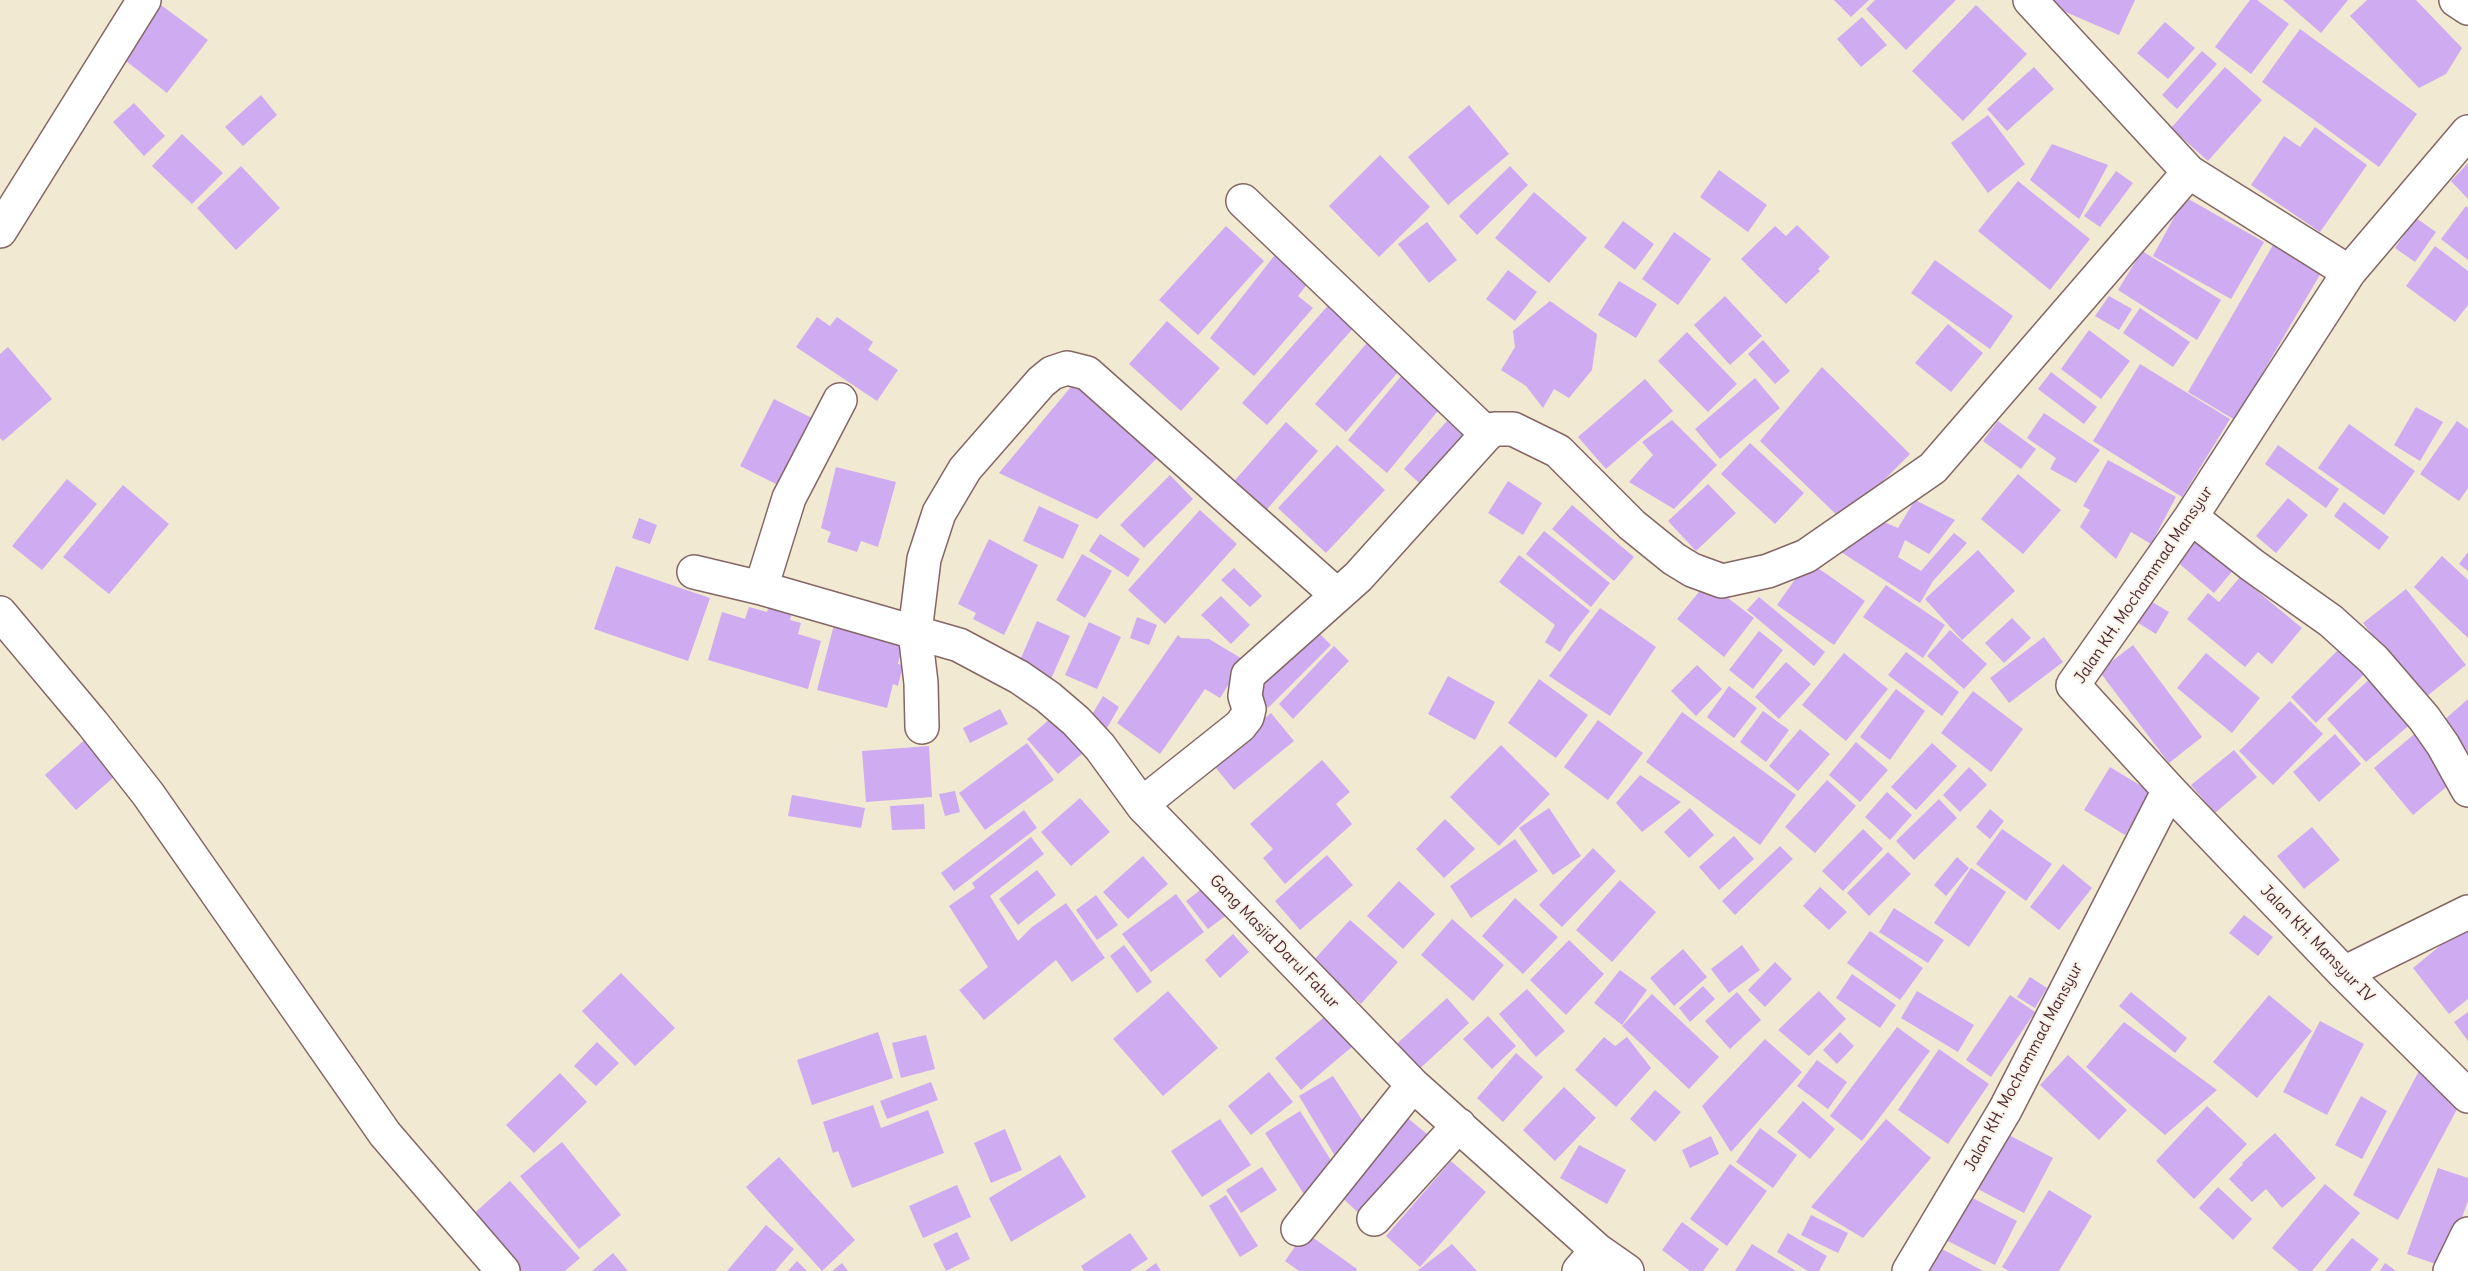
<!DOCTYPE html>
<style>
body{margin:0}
canvas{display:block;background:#f1e9d2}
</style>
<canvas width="2468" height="1271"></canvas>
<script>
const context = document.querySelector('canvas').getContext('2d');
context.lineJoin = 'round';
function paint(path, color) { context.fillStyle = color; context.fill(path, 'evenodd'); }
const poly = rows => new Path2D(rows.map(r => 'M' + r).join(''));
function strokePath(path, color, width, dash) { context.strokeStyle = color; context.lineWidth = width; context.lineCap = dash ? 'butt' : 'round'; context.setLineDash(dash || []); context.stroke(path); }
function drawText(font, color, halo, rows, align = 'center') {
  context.font = font + ' Delius,sans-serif'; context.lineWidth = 4.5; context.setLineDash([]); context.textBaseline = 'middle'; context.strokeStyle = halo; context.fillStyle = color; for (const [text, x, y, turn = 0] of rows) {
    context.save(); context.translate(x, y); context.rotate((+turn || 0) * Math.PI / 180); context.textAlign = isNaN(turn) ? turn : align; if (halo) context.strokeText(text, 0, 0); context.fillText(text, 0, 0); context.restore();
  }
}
const building = poly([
 [1834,0,1869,0,1851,17],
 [1875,0,1956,0,1906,50,1866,9],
 [2048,0,2135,0,2119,35,2047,4],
 [2250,0,2257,0,2289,24,2251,74,2215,47],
 [2283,0,2348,0,2321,33],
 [2367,0,2416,0,2462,48,2446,74,2419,88,2350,16],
 [157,2,208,40,167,93,117,54],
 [1976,5,2027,54,1963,121,1912,71],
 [1862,17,1887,45,1861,67,1837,39],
 [2165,22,2195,48,2168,79,2137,53],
 [2300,29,2417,114,2379,167,2262,82],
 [2202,51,2217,64,2177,109,2162,95],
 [2034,67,2054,89,2007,131,1987,109],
 [2225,67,2262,100,2208,161,2171,128],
 [261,95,277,115,243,146,225,127],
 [134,103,165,136,144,156,113,122],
 [1469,105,1509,154,1448,205,1408,157],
 [1988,115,2025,164,1988,193,1951,143],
 [2315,127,2367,165,2320,232,2251,185,2284,136,2300,147],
 [182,134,223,173,192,204,152,166],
 [2052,144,2108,165,2079,219,2030,180],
 [1380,155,1430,207,1379,257,1329,206],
 [2468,163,2468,199,2451,181],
 [241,166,280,208,236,250,197,208],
 [1510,166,1528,185,1477,235,1459,216],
 [1719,170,1767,205,1748,232,1700,197],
 [2116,171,2133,183,2100,227,2084,216],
 [2018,181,2090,239,2050,290,1978,231],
 [1534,192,1587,238,1549,283,1495,238],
 [2185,197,2264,242,2231,299,2153,256],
 [2466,206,2468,208,2468,260,2441,239],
 [2416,218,2436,232,2415,262,2395,248],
 [1623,221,1654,244,1635,270,1604,247],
 [1427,222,1457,260,1429,283,1398,244],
 [1797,225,1830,257,1818,269,1820,271,1786,304,1741,259,1775,226,1786,236],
 [1226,226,1264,261,1198,335,1159,300],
 [1674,232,1711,259,1678,305,1642,279],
 [2273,245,2321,273,2235,420,2188,392],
 [2435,246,2468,271,2468,305,2455,322,2406,286],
 [1278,251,1312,278,1298,296,1313,308,1254,376,1210,338],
 [2142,251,2221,300,2197,340,2118,290],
 [1935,260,2013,316,1990,349,1911,293],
 [1508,270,1537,292,1515,321,1486,299],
 [1619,281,1657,304,1636,338,1598,315],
 [1725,296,1762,336,1730,365,1694,325],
 [2109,296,2132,309,2119,330,2095,316],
 [1332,301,1357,324,1267,425,1242,403],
 [1550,301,1597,334,1592,370,1569,398,1554,389,1543,408,1526,386,1501,370,1515,347,1513,331],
 [2140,308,2190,342,2173,367,2123,333],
 [817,317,830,326,837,317,873,342,868,350,898,370,877,401,796,347],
 [1167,321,1220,368,1181,411,1129,364],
 [1948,324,1983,353,1951,392,1915,363],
 [2089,330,2130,361,2101,399,2061,369],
 [1687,332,1737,384,1708,412,1658,361],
 [1372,337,1405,364,1346,432,1315,404],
 [1763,340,1790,371,1775,384,1748,354],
 [8,347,52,399,3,441,0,438,0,354],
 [2140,364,2230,419,2182,497,2093,441],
 [1822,367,1910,454,1843,521,1760,441],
 [2051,372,2097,407,2084,424,2038,389],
 [1402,375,1441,407,1387,473,1348,440],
 [1080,376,1159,456,1097,519,999,473],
 [1755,378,1780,408,1720,459,1695,429],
 [1645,379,1673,411,1606,469,1578,437],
 [774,399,816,420,782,487,740,466],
 [2416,407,2443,422,2420,461,2394,445],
 [2044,413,2100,450,2076,483,2050,469,2056,458,2027,438],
 [1672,420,1717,465,1674,509,1629,482,1653,455,1642,442],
 [1447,421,1471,441,1427,490,1404,469],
 [1998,421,2036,449,2021,469,1983,441],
 [2457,421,2468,429,2468,488,2459,501,2420,474],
 [1286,422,1318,451,1261,516,1229,487],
 [2349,424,2415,471,2384,515,2318,468],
 [1750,443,1804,493,1775,524,1721,474],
 [1337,445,1385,490,1326,553,1278,508],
 [2278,445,2339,489,2326,508,2265,464],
 [2108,460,2176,497,2151,544,2131,532,2116,559,2080,527,2090,510,2083,506],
 [836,467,896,482,878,547,861,541,857,552,827,542,831,532,821,528],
 [2018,474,2061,510,2023,554,1981,519],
 [1170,475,1193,499,1144,548,1120,525],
 [67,479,97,504,42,570,12,546],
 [1508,481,1542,503,1523,535,1488,513],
 [1708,484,1736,513,1696,551,1668,521],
 [123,485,169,524,109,594,63,557],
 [2288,498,2308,515,2276,553,2256,536],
 [1915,500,1955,520,1929,554,1905,540,1898,557,1921,571,1954,533,1967,543,1933,581,1920,603,1838,550,1865,514,1898,528],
 [2344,502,2389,537,2379,550,2334,516],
 [1572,505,1634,557,1614,581,1552,529],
 [1039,506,1079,525,1063,559,1023,541],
 [1200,510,1237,544,1165,624,1128,590],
 [639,518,657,525,650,544,632,538],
 [2202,530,2240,562,2214,593,2176,561],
 [1544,531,1610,583,1591,607,1526,554],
 [1100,534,1140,559,1128,577,1089,551],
 [989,539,1038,565,1004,635,973,619,976,613,958,604],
 [1978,550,2015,591,1962,640,1925,599],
 [2468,552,2468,571,2459,564],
 [1082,554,1112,571,1085,618,1056,600],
 [1519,555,1590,611,1570,636,1560,652,1545,642,1555,625,1499,582],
 [2442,556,2468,580,2468,638,2414,587],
 [1808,561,1865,601,1834,645,1777,605],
 [616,566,710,598,688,661,594,629],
 [1234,568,1262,596,1250,607,1221,580],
 [2240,577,2302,628,2272,664,2258,652,2245,667,2187,619,2208,593,2219,602],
 [1707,582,1754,618,1724,657,1677,619],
 [1886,585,1945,625,1923,658,1863,617],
 [2406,589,2466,665,2422,700,2363,623],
 [1221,596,1250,625,1231,644,1201,615],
 [1759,597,1825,652,1814,666,1747,610],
 [2147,599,2169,612,2156,634,2135,621],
 [770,604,792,611,790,620,801,623,798,634,821,641,808,689,708,660,722,612,745,619,749,607,767,612],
 [1600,608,1656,647,1610,716,1549,676],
 [1137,617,1157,625,1149,645,1130,638],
 [2012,618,2031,638,2004,663,1985,643],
 [835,621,904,640,898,664,903,665,898,686,893,684,887,708,817,690],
 [1037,621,1070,636,1051,679,1018,665],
 [1089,622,1121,637,1097,689,1065,675],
 [1310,624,1331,645,1268,708,1248,687],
 [1950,630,1987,664,1964,689,1927,656],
 [1759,631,1783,650,1753,689,1729,670],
 [1178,635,1181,638,1209,639,1244,660,1220,698,1205,689,1160,754,1117,723],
 [2044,637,2063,662,2009,703,1990,678],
 [2347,641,2372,666,2316,723,2291,697],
 [2133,645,2202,737,2169,763,2099,671],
 [1334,646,1349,661,1293,719,1279,704],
 [1906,652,1959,692,1942,716,1888,675],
 [1844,653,1888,689,1846,741,1802,705],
 [2206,653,2260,698,2232,733,2177,688],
 [1786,662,1811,684,1779,719,1755,697],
 [1697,665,1722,689,1696,716,1671,691],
 [2377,672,2413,722,2366,762,2327,719],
 [1448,676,1495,702,1475,740,1428,714],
 [1539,679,1588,715,1556,758,1508,723],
 [1729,686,1757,708,1734,738,1707,717],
 [1896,689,1925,711,1890,760,1860,737],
 [1973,691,2023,729,1991,772,1941,733],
 [1103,696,1119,707,1107,728,1090,718],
 [2468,699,2468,753,2461,759,2434,729],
 [2290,701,2323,734,2273,785,2239,751],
 [1000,709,1008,724,970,743,963,728],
 [1763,711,1789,730,1766,762,1740,742],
 [1682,712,1796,795,1760,845,1646,762],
 [1271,713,1294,741,1234,790,1211,762],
 [1051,718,1083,753,1058,774,1027,739],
 [1598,720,1643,753,1608,800,1564,767],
 [1800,729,1830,754,1798,791,1769,766],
 [2418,731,2457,778,2413,815,2374,768],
 [2335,734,2361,764,2319,802,2293,772],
 [90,735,122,770,76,810,45,775],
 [1856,742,1888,770,1860,802,1829,775],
 [1027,743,1054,780,985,830,959,793],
 [1932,743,1957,766,1916,810,1891,787],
 [1501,745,1550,794,1499,846,1450,797],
 [929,746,932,797,866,802,862,751],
 [2234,750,2257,777,2215,813,2191,785],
 [1322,760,1350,792,1336,804,1352,824,1285,884,1263,858,1273,849,1250,824],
 [1969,767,1987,785,1960,812,1943,795],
 [2110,767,2151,792,2125,835,2084,810],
 [1640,775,1681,802,1642,832,1616,803],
 [1827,780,1856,806,1815,853,1785,827],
 [955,791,960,812,945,816,939,794],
 [1887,792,1912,815,1890,840,1865,817],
 [792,795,865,808,861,828,788,816],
 [1080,798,1110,832,1071,866,1041,832],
 [1939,799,1957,818,1914,860,1896,841],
 [924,804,925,829,892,830,890,806],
 [1549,808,1581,856,1553,875,1519,828],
 [1690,808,1714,835,1689,858,1664,832],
 [1990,809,2004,821,1990,839,1976,827],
 [1024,810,1037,828,954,891,941,873],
 [1445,819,1475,849,1444,878,1416,849],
 [2312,827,2340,860,2304,889,2277,856],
 [1863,829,1883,849,1843,891,1822,871],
 [2002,829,2052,864,2026,901,1976,864],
 [1734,836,1754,859,1719,890,1699,867],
 [1031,837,1044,854,990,896,1018,941,1032,927,1066,903,1105,958,1072,982,1056,960,984,1020,959,990,988,967,949,906,975,888,972,883],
 [1515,839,1538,871,1471,918,1450,886],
 [1780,846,1793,859,1735,915,1722,901],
 [1593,848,1616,871,1562,927,1539,905],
 [1888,852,1911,874,1869,916,1847,893],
 [1327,855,1353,885,1300,930,1275,901],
 [1143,856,1168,884,1128,919,1103,892],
 [1957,857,1969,868,1946,896,1934,885],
 [2063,864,2092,888,2059,930,2030,907],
 [1971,868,2006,892,1969,947,1934,923],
 [1037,870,1056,895,1018,925,999,899],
 [1620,880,1656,912,1612,962,1576,930],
 [1399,881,1435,914,1403,949,1367,916],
 [1211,882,1232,911,1208,929,1186,901],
 [1820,887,1847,912,1829,930,1803,906],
 [1176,894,1204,932,1151,972,1122,934],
 [1096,895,1118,925,1097,940,1076,910],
 [1515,898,1558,937,1523,974,1482,936],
 [1894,908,1944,940,1928,963,1879,932],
 [2244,915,2273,937,2258,956,2229,933],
 [1452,919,1504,965,1473,1001,1421,955],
 [1350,920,1398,962,1361,1004,1313,961],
 [2468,923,2468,999,2449,1014,2413,968],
 [1870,931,1923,968,1900,1000,1847,963],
 [1233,934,1249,952,1220,978,1205,960],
 [1569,940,1604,974,1566,1015,1530,980],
 [1124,945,1152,982,1137,993,1110,956],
 [1742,945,1760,970,1729,993,1711,969],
 [1683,949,1707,977,1674,1006,1650,978],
 [1775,962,1792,979,1765,1007,1748,990],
 [1620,970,1647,990,1622,1025,1594,1003],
 [621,973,675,1028,635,1066,582,1011],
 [1852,974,1896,1005,1880,1028,1836,998],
 [2030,977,2047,988,2035,1008,2017,997],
 [1703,986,1715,999,1690,1022,1679,1008],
 [1527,989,1565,1031,1536,1057,1499,1014],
 [1168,991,1218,1048,1163,1096,1113,1039],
 [1819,991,1846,1019,1809,1056,1778,1030],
 [1917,991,1974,1025,1958,1052,1901,1018],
 [1737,992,1761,1020,1730,1049,1705,1021],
 [2131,992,2187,1038,2175,1053,2119,1006],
 [1652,994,1719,1057,1689,1089,1622,1026],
 [2010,995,2035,1012,1991,1077,1966,1060],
 [2269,995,2312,1031,2257,1098,2213,1062],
 [1447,998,1469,1023,1413,1075,1390,1050],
 [1334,1009,1360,1040,1301,1090,1275,1058],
 [2468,1012,2468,1041,2454,1022],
 [1488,1016,1516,1046,1492,1069,1463,1039],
 [2320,1021,2364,1044,2327,1115,2283,1092],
 [2124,1022,2217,1090,2165,1135,2086,1067],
 [1897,1027,1930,1051,1862,1141,1830,1116],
 [878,1032,893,1078,812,1105,797,1060],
 [1840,1032,1854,1046,1837,1064,1823,1050],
 [926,1035,935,1069,901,1078,892,1043],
 [1604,1037,1615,1046,1627,1037,1651,1068,1616,1107,1575,1070],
 [1765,1039,1802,1072,1731,1152,1702,1106],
 [597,1042,619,1063,596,1086,574,1066],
 [1939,1049,1989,1084,1948,1144,1898,1110],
 [1516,1053,1543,1077,1503,1122,1477,1098],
 [2068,1055,2127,1110,2099,1140,2040,1085],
 [1817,1060,1847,1082,1828,1109,1797,1086],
 [2419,1071,2464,1096,2398,1220,2353,1195],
 [1269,1072,1293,1102,1251,1135,1228,1106],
 [560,1073,587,1102,534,1153,506,1125],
 [1333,1076,1372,1135,1338,1161,1299,1096],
 [931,1082,938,1100,887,1119,880,1101],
 [1564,1087,1596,1118,1555,1161,1523,1130],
 [1655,1090,1681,1112,1655,1142,1630,1119],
 [2361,1096,2387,1111,2362,1159,2335,1145],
 [1803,1101,1835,1129,1810,1159,1777,1132],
 [873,1105,881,1128,928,1110,944,1153,852,1188,838,1151,833,1153,823,1122],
 [2207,1106,2247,1144,2194,1199,2156,1161],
 [1300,1111,1339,1173,1307,1199,1265,1133],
 [1404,1115,1433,1139,1367,1221,1335,1191],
 [1220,1119,1251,1165,1202,1197,1171,1151],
 [1886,1119,1931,1158,1863,1238,1811,1207],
 [1760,1128,1797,1155,1773,1188,1736,1162],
 [1005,1129,1022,1170,991,1183,974,1143],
 [2003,1132,2053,1158,2024,1213,1974,1187],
 [2275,1133,2316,1178,2282,1208,2266,1189,2252,1202,2229,1179,2243,1164,2242,1163],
 [1711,1136,1719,1154,1690,1168,1682,1150],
 [562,1142,621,1215,579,1249,520,1176],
 [1579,1145,1626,1170,1607,1204,1560,1178],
 [1060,1155,1086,1197,1011,1242,989,1198],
 [779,1157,855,1240,822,1271,746,1187],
 [1451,1161,1486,1192,1420,1267,1386,1236],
 [1730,1164,1767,1191,1727,1246,1690,1219],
 [1262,1167,1277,1190,1241,1213,1226,1190],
 [2438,1168,2468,1178,2468,1201,2444,1267,2407,1254],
 [510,1181,580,1258,565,1271,516,1271,469,1218],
 [2325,1184,2360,1213,2312,1271,2299,1271,2272,1248],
 [957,1185,971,1217,923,1238,909,1206],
 [2218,1187,2252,1219,2233,1240,2199,1208],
 [2049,1190,2092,1216,2059,1271,2009,1271,2002,1267],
 [1965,1194,2017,1221,1995,1265,1942,1238],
 [1226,1195,1258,1246,1240,1257,1209,1206],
 [1811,1215,1848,1233,1838,1253,1801,1235],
 [1682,1222,1719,1249,1703,1271,1690,1271,1662,1250],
 [766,1225,794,1249,775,1271,727,1271],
 [957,1232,970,1259,946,1271,933,1244],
 [1305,1232,1357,1269,1356,1271,1299,1271,1285,1261],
 [1130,1233,1148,1259,1130,1271,1084,1271,1081,1266],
 [1788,1233,1827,1256,1819,1271,1808,1271,1777,1252],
 [2352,1238,2379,1259,2370,1271,2325,1271],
 [1452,1244,1477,1271,1417,1271],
 [1752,1244,1796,1271,1735,1271],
 [1942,1249,1983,1271,1930,1271],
 [613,1253,628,1271,592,1271],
 [797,1261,807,1271,788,1271],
 [842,1263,848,1271,832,1271],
 [1156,1263,1161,1271,1145,1271],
 [2385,1263,2396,1271,2380,1271]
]);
const street = poly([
 [2030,0,2189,172,2349,272],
 [2456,0,2468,8],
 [1243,201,1487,434],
 [0,231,144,0],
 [840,400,789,498,761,588,959,645,1019,677,1048,697,1076,721,1100,747,1143,806,1413,1085,1597,1250,1627,1271],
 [2191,517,2252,565,2331,621,2374,660,2424,718,2443,745,2468,790],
 [694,572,761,588],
 [0,613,93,724,148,794,385,1134,503,1271],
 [922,727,921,683,915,632,924,559,939,513,965,469,1041,382,1052,373,1067,368,1087,373,1337,595],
 [2169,790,2344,973,2468,1096],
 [1142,804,1240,726,1247,717,1249,709,1245,696,1248,675,1358,577,1487,434,1494,429,1513,429,1558,451,1632,525,1674,559,1692,570,1722,581,1768,571,1806,556,1933,468,2189,172],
 [2344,973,2468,912],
 [1374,1219,1459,1125],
 [1298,1229,1413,1085],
 [1579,1271,1597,1250],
 [1909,1271,2005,1110,2169,790,2073,685,2191,517,2349,272,2468,132],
 [2450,1271,2468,1234]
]);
const streetNames = [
 ["Jalan KH. Mochammad Mansyur",2144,585,-56],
 ["Gang Masjid Darul Fahur",1274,942,46],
 ["Jalan KH. Mansyur IV",2317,944,46],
 ["Jalan KH. Mochammad Mansyur",2024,1067,-62]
];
paint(building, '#cfabf1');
strokePath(street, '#846665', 36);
strokePath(street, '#fff', 33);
drawText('16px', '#4a1f2b', '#f7f3e8', streetNames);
</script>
